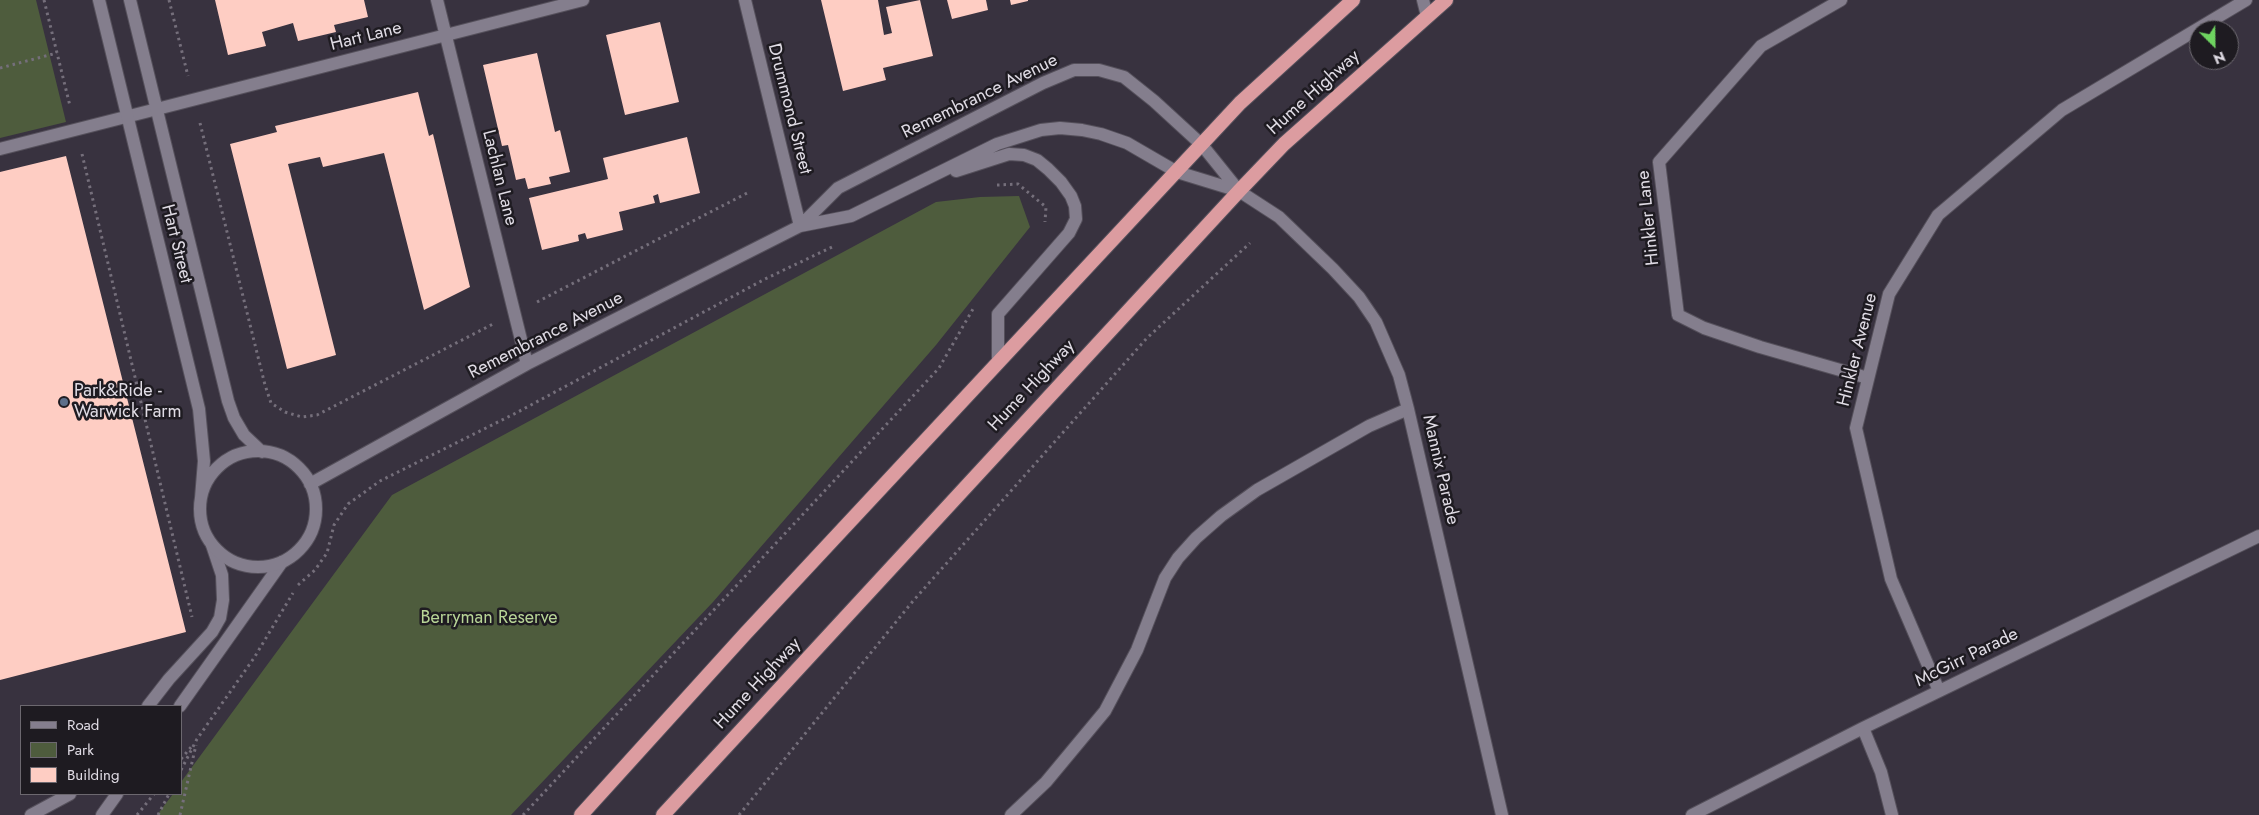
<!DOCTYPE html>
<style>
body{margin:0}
#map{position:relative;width:2259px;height:815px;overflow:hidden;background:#38323f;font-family:Jost,sans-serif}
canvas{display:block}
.legend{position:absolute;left:20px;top:705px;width:162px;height:90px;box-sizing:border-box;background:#1e1b21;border:1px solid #6c686f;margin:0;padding:6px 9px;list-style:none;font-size:15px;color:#e0dce5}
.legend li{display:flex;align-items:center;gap:10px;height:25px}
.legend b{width:25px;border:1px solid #6c686f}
.north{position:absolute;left:2189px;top:20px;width:50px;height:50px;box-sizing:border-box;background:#1e1b21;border:1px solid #6c686f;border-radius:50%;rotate:157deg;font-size:14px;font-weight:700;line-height:20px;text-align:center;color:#e0dce5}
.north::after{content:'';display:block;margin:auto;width:18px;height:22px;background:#6ed360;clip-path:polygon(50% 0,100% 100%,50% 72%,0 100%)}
</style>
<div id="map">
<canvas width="2259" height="815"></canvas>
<ul class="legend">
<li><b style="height:6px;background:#847e8d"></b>Road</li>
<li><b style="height:14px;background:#4e5c3d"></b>Park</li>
<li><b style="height:14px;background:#fecdc3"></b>Building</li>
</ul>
<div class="north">N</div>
</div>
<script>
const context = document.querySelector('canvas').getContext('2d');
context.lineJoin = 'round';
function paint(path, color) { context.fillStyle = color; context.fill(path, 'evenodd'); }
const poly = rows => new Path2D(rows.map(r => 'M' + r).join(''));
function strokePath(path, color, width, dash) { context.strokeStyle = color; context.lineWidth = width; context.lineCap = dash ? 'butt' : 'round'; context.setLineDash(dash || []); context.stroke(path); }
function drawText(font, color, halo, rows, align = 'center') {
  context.font = font + ' Jost,sans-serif'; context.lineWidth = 5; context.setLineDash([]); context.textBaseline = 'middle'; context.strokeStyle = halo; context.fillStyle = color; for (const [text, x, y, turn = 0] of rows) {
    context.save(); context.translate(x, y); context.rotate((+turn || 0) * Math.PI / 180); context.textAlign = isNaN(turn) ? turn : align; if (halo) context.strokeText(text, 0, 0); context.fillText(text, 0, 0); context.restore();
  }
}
const green = poly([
 [0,0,36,0,66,122,0,138],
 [1019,196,1030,227,936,345,713,602,511,815,157,815,173,794,181,794,181,782,392,495,936,202,980,197]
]);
const building = poly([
 [215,0,364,0,368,17,334,25,336,32,298,41,293,23,262,32,266,46,228,55],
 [821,0,878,0,884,35,892,33,886,7,920,0,933,56,883,68,886,80,843,91],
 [947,0,986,0,988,10,952,19],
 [1010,0,1028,0,1028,1,1011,5],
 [660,22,679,102,625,115,606,35],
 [537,53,555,132,560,130,570,172,549,177,551,184,528,189,525,178,516,180,508,145,502,146,483,65],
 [418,92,429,136,433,134,470,287,424,310,384,153,323,167,320,157,288,164,336,355,287,369,230,144,277,132,275,126],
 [687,137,700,193,660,203,658,194,653,196,655,203,619,212,623,230,587,239,585,233,578,235,579,241,542,250,529,198,608,179,603,158],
 [66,156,186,632,0,680,0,172]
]);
const path = poly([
 [44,0,70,106],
 [169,0,188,76],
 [0,68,57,53],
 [200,123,265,385,271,403,285,412,302,417,317,415,493,324],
 [82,154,192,617],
 [997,185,1018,184,1046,207,1045,222],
 [537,302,749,192],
 [298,585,315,570,327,553,334,525,348,504,380,481,516,413,765,279,832,247],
 [181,759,192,746],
 [181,770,197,739,254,658,293,593],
 [137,815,154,794],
 [158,815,169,794],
 [180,815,196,745],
 [523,815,939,368,973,309],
 [739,815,913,601,1147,338,1250,243]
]);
const service = poly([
 [0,149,157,109],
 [148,706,169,679,212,632,220,618,223,600,222,575,212,545],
 [180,706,282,562],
 [31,815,70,794],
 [102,815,117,794]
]);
const minor = poly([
 [99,0,199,409,204,461,201,498],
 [130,0,228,401,234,418,244,435,262,452],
 [437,0,527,364],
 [745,0,800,226],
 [1423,0,1427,16],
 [1841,0,1761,46,1659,162,1678,315,1704,328,1760,347,1868,378],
 [157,109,583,0],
 [956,171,1009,154,1024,155,1037,160,1048,169,1061,182,1071,196,1075,206,1076,219,1069,233,998,314,998,363],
 [800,226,838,188,1043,83,1074,70,1099,70,1124,77,1154,101,1202,145,1239,191],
 '200 509a58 58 0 1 1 116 0a58 58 0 1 1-116 0Z',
 [310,484,527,364,800,226,851,216,997,144,1041,130,1060,128,1082,130,1101,134,1127,143,1177,172,1239,191,1279,217,1333,269,1359,297,1376,322,1399,375,1408,409,1502,815],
 [1939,691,1891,579,1856,428,1889,294,1938,215,2062,110,2246,0],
 [1863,728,1881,772,1892,815],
 [1011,815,1046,782,1105,711,1137,650,1165,578,1178,558,1196,538,1221,516,1257,490,1369,426,1408,409],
 [1692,815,1863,728,2259,536]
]);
const trunk = poly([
 [581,815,745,634,1240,103,1353,0],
 [663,815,1239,191,1284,144,1446,0]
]);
const markers = [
 [64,402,5,"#5c6f8a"]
];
const streetNames = [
 ["Hart Lane",366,37,-14],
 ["Hume Highway",1314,93,-42],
 ["Remembrance Avenue",980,97,-26],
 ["Drummond Street",789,109,76],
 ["Lachlan Lane",499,178,76],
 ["Hinkler Lane",1649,218,-96],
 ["Hart Street",176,244,76],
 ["Remembrance Avenue",546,336,-27],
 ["Hinkler Avenue",1858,350,-76],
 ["Hume Highway",1032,386,-47],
 ["Mannix Parade",1440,470,77],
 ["McGirr Parade",1967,658,-26],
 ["Hume Highway",758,684,-47]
];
const poiNames = [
 ["Park&Ride -",74,392],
 ["Warwick Farm",74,413]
];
const parkNames = [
 ["Berryman Reserve",489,619]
];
paint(green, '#4e5c3d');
paint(building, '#fecdc3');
strokePath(service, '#55505b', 14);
strokePath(minor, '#55505b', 14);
strokePath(trunk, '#55505b', 16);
strokePath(path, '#756f7b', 3, [2.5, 4]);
strokePath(service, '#847e8d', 12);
strokePath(minor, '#847e8d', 12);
strokePath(trunk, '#dc9ca0', 14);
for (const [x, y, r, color] of markers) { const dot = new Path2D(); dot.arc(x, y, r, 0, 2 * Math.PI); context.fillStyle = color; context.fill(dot); strokePath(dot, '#1e1b21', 2); }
drawText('18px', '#e0dce5', '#1e1b21', streetNames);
drawText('18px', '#e0dce5', '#1e1b21', poiNames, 'left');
drawText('18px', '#b8d597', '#1e1b21', parkNames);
</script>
